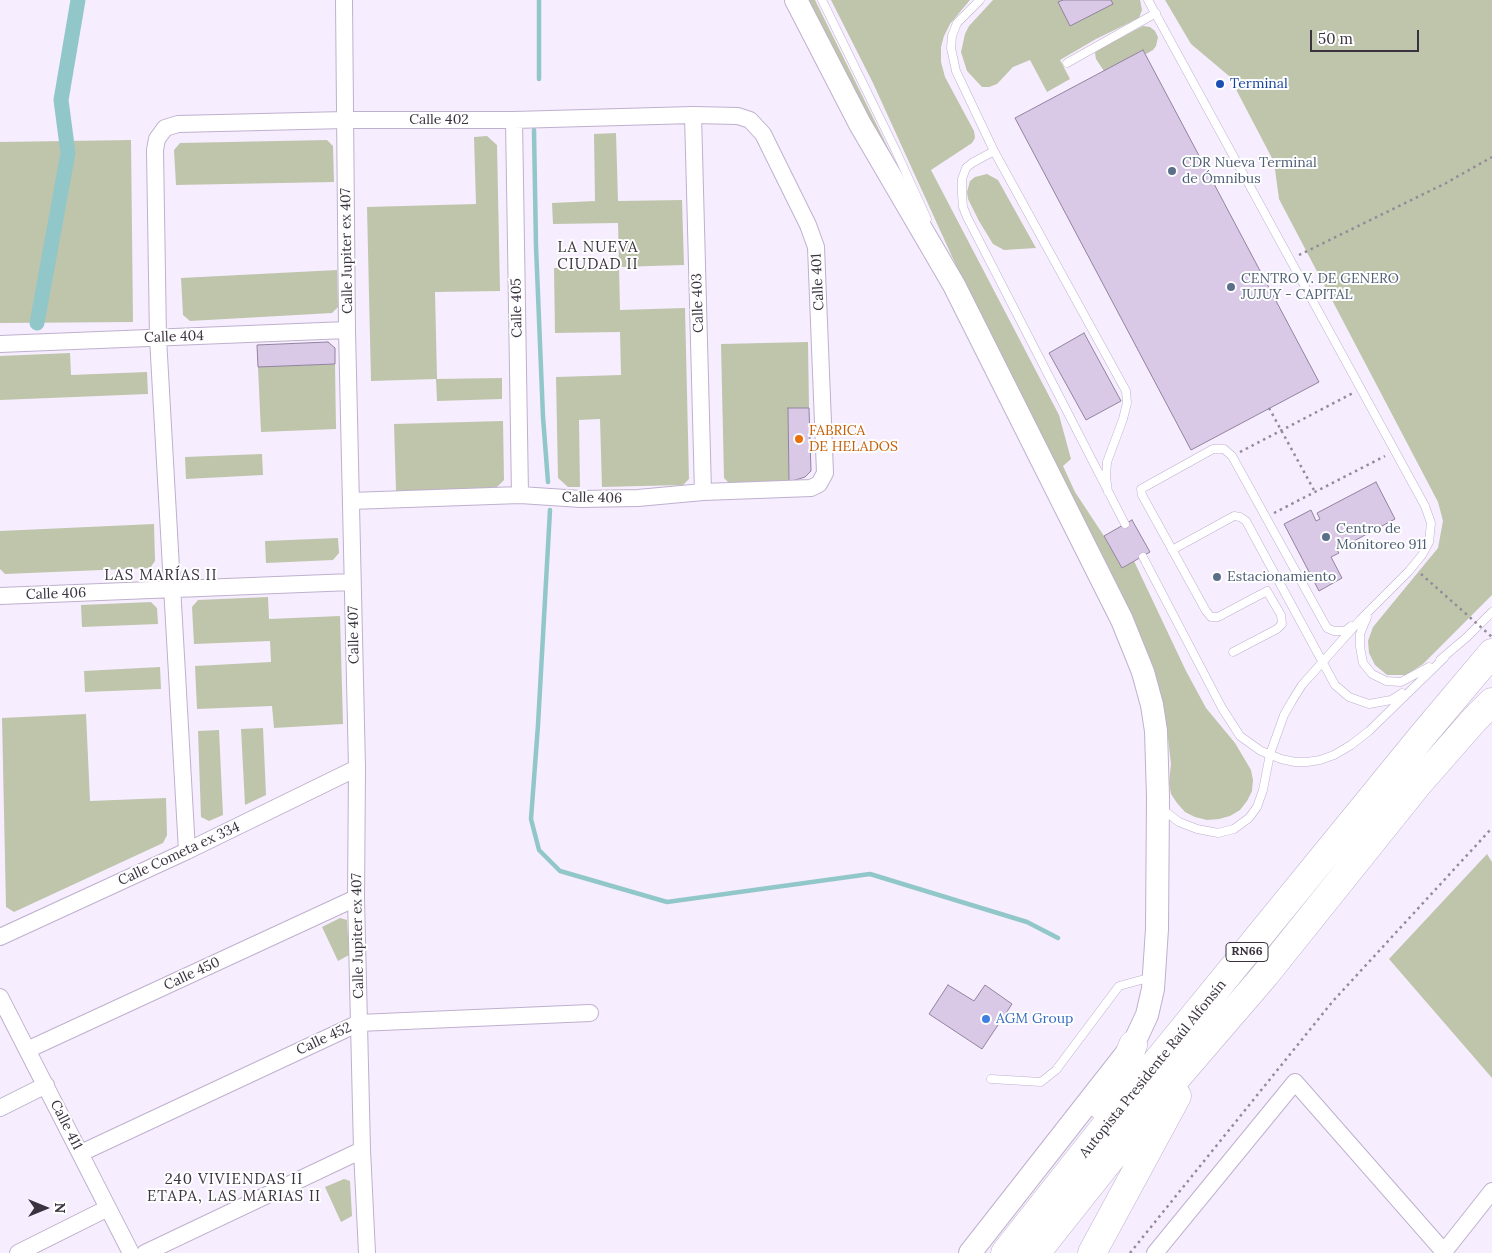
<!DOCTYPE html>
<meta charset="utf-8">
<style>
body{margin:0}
#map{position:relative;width:1492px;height:1253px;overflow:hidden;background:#f6edff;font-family:Lora,serif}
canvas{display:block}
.north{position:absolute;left:20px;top:1183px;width:50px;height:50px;-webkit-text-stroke:4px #fefefe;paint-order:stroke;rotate:90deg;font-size:14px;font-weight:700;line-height:20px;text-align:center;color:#3a333f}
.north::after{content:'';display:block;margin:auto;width:18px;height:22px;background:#3a333f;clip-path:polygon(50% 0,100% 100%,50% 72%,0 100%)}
.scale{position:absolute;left:1310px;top:30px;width:109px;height:22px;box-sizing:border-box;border:2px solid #3a333f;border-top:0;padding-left:6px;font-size:15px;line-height:18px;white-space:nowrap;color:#3a333f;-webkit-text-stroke:4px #fefefe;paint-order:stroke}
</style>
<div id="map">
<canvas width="1492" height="1253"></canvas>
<div class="north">N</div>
<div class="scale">50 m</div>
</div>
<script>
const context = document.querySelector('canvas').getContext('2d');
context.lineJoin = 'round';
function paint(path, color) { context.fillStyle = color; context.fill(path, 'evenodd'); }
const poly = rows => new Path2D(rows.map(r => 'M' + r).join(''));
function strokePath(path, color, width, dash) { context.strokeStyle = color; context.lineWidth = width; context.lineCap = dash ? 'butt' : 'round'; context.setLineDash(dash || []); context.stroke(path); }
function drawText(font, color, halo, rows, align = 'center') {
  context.font = font + ' Lora,serif'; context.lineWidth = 4; context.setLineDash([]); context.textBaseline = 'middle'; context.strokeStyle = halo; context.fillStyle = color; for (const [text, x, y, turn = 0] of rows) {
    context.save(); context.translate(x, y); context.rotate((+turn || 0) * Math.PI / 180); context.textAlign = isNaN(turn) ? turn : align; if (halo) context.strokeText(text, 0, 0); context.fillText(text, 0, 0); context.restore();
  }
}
const green = poly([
 [806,0,815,0,894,160,891,160],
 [831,0,970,0,950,24,944,36,941,47,941,62,945,77,974,131,975,138,972,143,931,170,1059,415,1071,459,1063,466,1075,492,1104,536,1122,568,1134,561,1186,671,1206,708,1235,743,1251,770,1253,780,1252,791,1247,801,1240,810,1230,816,1219,819,1207,820,1195,817,1185,812,1177,803,1171,794,1169,783,1171,764,1167,730,1121,592,965,285,873,83],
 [993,0,1140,0,1142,10,1139,18,1096,39,1060,60,1070,79,1047,92,1030,60,1013,67,997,84,989,87,982,87,967,71,961,52,965,34,969,26],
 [1165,0,1492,0,1492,595,1423,664,1406,675,1387,675,1375,665,1369,653,1368,641,1373,627,1438,548,1443,521,1438,502,1279,199,1274,162,1229,76,1191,44],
 [1143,26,1150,27,1155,31,1158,37,1156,46,1153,50,1146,54,1143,50,1104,71,1096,59,1095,53,1097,50],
 [616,133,618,201,682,200,684,265,619,267,620,310,685,308,689,479,683,485,602,487,600,419,579,420,580,487,568,487,558,478,556,377,621,375,620,332,555,333,554,268,619,266,618,223,553,224,552,203,595,201,594,134],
 [487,136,497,145,500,291,435,292,437,379,502,378,502,399,437,401,436,379,371,381,367,207,476,204,474,137],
 [131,140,133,322,0,323,0,142],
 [327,140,333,146,334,182,176,185,174,150,180,143],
 [987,174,998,180,1036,248,1004,250,993,244,979,221,968,199,967,192,970,181,975,177],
 [337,270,338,307,332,313,190,321,183,315,181,278],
 [808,342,809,408,788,408,789,482,730,484,724,478,721,344],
 [70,353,71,375,147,372,148,394,0,400,0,356],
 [335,364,336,429,261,432,258,367],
 [503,421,504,480,495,489,396,491,394,424],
 [262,454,263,475,186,479,185,457],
 [154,524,155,561,150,568,5,574,0,569,0,531],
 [338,538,339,553,333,560,266,563,265,541],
 [268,597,269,619,340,616,343,724,274,728,272,706,197,709,195,666,271,662,270,641,194,644,192,607,198,600],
 [151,602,157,608,158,624,82,627,81,605],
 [160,667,161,689,85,692,84,671],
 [86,714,90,801,166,798,167,835,163,843,14,912,6,907,2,718],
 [263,728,266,795,245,805,241,729],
 [219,730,223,815,209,821,201,817,198,731],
 [1487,854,1492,862,1492,1078,1389,959],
 [340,918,347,920,349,955,338,961,322,927],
 [344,1179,350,1181,352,1216,341,1222,325,1187]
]);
const stream = poly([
 [539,0,539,79],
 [534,130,536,246,543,417,548,482],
 [550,510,538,725,531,819,539,850,560,871,667,902,870,874,1027,922,1058,938]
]);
const canal = poly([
 [37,323,68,153,61,100,78,0]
]);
const building = poly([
 [1063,0,1111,0,1113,4,1070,26,1058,2,1063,0],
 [1143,50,1319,382,1191,450,1015,118,1143,50],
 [1084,333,1121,401,1086,420,1049,353,1084,333],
 [328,342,335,348,335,364,258,367,257,345,328,342],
 [788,408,809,408,811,471,805,477,789,482,788,408],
 [1376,482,1395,519,1337,550,1339,553,1331,557,1342,578,1319,591,1284,524,1311,510,1316,521,1320,519,1317,513,1376,482],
 [1132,520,1150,552,1122,568,1104,536,1132,520],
 [948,985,974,1001,985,985,1012,1004,982,1049,929,1014,948,985]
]);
const path = poly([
 [1299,255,1446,183,1492,157],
 [1269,408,1315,492],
 [1240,452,1353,393],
 [1274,513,1385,456],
 [1421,574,1465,613],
 [1130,1253,1333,1001,1492,828]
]);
const lane = poly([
 [822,0,896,151,927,219],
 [980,0,957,23,952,36,951,48,956,71,994,151,1126,391,1127,403,1123,419,1107,462,1106,477,1108,492],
 [1148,0,1425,506,1431,523,1429,542,1422,555,1409,571,1361,619,1302,685,1292,701,1284,715,1270,754,1263,790,1257,807,1249,818,1234,829,1218,833,1197,829,1179,822,1166,812,1164,808],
 [1067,63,1156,13],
 [994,151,972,163,966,168,962,179,962,194,963,207,967,217,1125,524],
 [1172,550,1234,516,1240,517,1246,521,1335,685,1349,697,1369,704,1391,700,1402,693],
 [1143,557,1222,708,1240,736,1261,751,1281,759,1295,762,1307,762,1320,760,1334,755,1351,745,1369,731,1444,658],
 [1367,617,1360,634,1360,647,1363,663,1372,674,1386,681,1401,682,1429,667],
 [1233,652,1277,629,1282,624,1281,615,1267,591,1218,617,1211,617,1206,611,1142,495,1141,489,1213,449,1224,449,1232,456,1327,628,1334,631,1345,631,1351,626],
 [1440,660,1467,637,1492,612],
 [991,1079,1041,1082,1056,1070,1119,986,1152,977]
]);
const street = poly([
 [344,0,347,330,357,768,356,898,362,1150,367,1253],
 [693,115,703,492],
 [514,120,520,495],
 [0,344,347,330],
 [0,596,352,582],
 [187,851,158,338,155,150,157,139,165,128,178,124,345,120,514,120,693,115,738,116,750,120,763,134,808,225,816,247,825,473,819,484,811,488,703,492,638,498,581,499,520,495,351,501],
 [0,937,187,851,357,768],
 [0,997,131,1253],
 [27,1050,356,898],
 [0,1108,46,1085],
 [81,1153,359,1023,590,1013],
 [18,1253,108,1208],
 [145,1253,362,1150],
 [1155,1253,1295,1082,1445,1253],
 [1443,1253,1492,1191]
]);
const secondary = poly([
 [796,0,860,124,954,285,1122,620,1143,672,1152,705,1156,731,1158,797,1157,929,1153,989,1147,1015,1133,1045,970,1253]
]);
const highway = poly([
 [1102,1106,1120,1077,1133,1045],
 [1005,1253,1141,1081,1423,735,1492,653],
 [1036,1253,1155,1103,1265,975,1418,784,1475,719,1492,702],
 [1092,1253,1177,1096]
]);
const pathBridge = poly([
 [1465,613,1492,637]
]);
const markers = [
 [1220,84,5,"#1a4fb4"],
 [1172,171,5,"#5c6f8a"],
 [1231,287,5,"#5c6f8a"],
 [799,439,5,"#e8710a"],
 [1326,537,5,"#5c6f8a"],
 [1217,577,5,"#5c6f8a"],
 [986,1019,5,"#3f7fe0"]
];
const shields = [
 [1247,952,42]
];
const shieldNames = [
 ["RN66",1247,952]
];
const transitNames = [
 ["Terminal",1230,84]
];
const streetNames = [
 ["Calle 402",439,120],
 ["Calle Jupiter ex 407",347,251,-91],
 ["Calle 401",818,282,-93],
 ["Calle 403",698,303,-92],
 ["Calle 405",517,308,-91],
 ["Calle 404",174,337,-2],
 ["Calle 406",592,498,1],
 ["Calle 406",56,594,-2],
 ["Calle 407",354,635,-91],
 ["Calle Cometa ex 334",179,854,-25],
 ["Calle Jupiter ex 407",358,936,-91],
 ["Calle 450",192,974,-25],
 ["Calle 452",324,1039,-25],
 ["Autopista Presidente Raúl Alfonsín",1153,1069,-51],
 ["Calle 411",66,1125,63]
];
const serviceNames = [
 ["CDR Nueva Terminal",1182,163],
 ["de Ómnibus",1182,179],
 ["CENTRO V. DE GENERO",1241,279],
 ["JUJUY - CAPITAL",1241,295],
 ["Centro de",1336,529],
 ["Monitoreo 911",1336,545],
 ["Estacionamiento",1227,577]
];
const foodNames = [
 ["FABRICA",809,431],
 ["DE HELADOS",809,447]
];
const shopNames = [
 ["AGM Group",996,1019]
];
const neighbourhoodNames = [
 ["LA NUEVA",598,248],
 ["CIUDAD II",598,265],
 ["LAS MARÍAS II",161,576],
 ["240 VIVIENDAS II",234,1180],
 ["ETAPA, LAS MARIAS II",234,1197]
];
paint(green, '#bfc5ab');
strokePath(stream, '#92c7c9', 4.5);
strokePath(canal, '#92c7c9', 15);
paint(building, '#d9c9e7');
strokePath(building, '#91829e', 1);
strokePath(lane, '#bfb0cd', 9);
strokePath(street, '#bfb0cd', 18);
strokePath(secondary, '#bfb0cd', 24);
strokePath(highway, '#bfb0cd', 29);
strokePath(path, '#938b9a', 2.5, [2.5, 4]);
strokePath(lane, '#fff', 8);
strokePath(street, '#fff', 16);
strokePath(secondary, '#fff', 22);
strokePath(highway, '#fff', 28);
strokePath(pathBridge, '#938b9a', 2.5, [2.5, 4]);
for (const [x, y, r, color] of markers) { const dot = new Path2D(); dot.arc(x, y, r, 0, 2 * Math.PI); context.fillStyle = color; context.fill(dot); strokePath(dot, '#fefefe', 2); }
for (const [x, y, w] of shields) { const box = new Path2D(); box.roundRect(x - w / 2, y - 9.5, w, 19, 4); context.fillStyle = '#fefefe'; context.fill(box); strokePath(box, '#3a333f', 1); }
drawText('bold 12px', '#3a333f', null, shieldNames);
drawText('14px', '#164399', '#fefefe', transitNames, 'left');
drawText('14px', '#3a333f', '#fefefe', streetNames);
drawText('14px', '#4e5e75', '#fefefe', serviceNames, 'left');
drawText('14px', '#c56008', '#fefefe', foodNames, 'left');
drawText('14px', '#366cbe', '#fefefe', shopNames, 'left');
context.letterSpacing = '1px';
drawText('15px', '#3a333f', '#fefefe', neighbourhoodNames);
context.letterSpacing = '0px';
</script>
